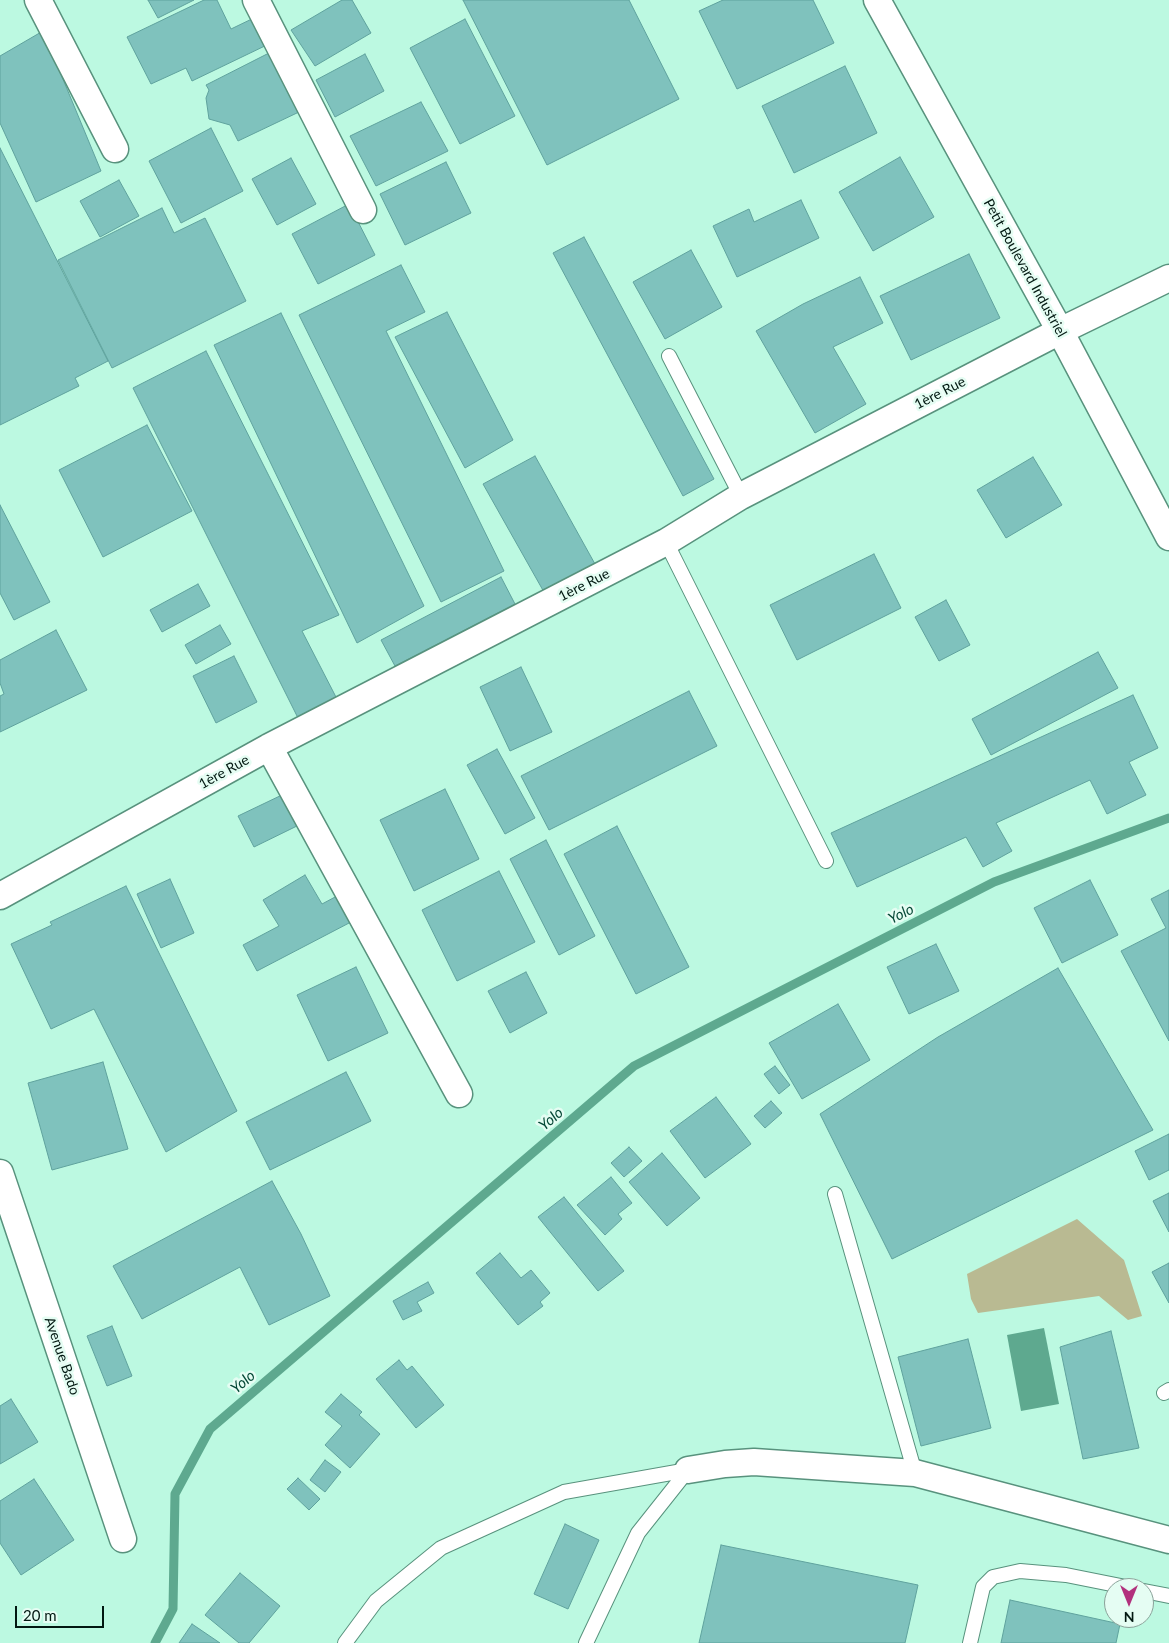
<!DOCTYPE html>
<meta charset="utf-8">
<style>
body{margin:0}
#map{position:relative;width:1169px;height:1643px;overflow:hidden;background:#bcf9e1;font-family:Lato,sans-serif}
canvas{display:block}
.north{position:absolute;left:1104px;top:1578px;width:50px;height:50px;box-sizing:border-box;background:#e5fdf3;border:1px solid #8aa199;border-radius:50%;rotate:180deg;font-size:14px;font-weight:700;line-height:20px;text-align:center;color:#021811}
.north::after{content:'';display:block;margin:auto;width:18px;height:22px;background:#b2317d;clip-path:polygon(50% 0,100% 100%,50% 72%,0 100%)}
.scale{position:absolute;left:15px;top:1606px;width:89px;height:22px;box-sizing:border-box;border:2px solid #021811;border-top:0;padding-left:6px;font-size:15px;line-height:18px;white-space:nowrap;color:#021811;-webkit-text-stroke:4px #e5fdf3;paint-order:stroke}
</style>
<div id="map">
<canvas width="1169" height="1643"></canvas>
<div class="north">N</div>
<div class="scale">20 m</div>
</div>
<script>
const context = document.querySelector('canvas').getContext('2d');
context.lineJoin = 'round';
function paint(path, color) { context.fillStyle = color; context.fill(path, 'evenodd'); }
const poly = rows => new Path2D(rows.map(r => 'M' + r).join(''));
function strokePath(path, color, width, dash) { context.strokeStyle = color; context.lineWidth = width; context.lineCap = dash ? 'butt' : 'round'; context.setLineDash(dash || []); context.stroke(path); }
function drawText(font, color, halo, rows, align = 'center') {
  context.font = font + ' Lato,sans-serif'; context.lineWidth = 5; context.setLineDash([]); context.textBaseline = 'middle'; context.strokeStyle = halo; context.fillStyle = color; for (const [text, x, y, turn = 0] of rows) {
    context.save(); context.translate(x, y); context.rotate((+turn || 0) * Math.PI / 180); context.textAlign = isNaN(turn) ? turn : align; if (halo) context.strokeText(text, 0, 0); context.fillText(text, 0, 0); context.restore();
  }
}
const green = poly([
 [1077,1219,1124,1260,1142,1316,1128,1320,1099,1296,978,1313,971,1299,967,1274]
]);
const water = poly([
 [1044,1328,1059,1404,1021,1411,1007,1335]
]);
const stream = poly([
 [155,1643,173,1609,175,1494,210,1429,634,1066,994,882,1169,818]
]);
const building = poly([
 [148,0,194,0,158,18,148,0],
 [204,0,217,0,231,29,258,16,271,43,192,81,186,68,151,84,127,37,204,0],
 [342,0,352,0,371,33,315,66,291,30,342,0],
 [463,0,629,0,679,99,547,165,463,0],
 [723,0,813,0,834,43,737,89,699,11,723,0],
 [465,19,515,116,460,144,410,48,465,19],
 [43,31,101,171,36,202,0,123,0,56,43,31],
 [269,53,299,112,238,141,230,125,209,119,206,98,209,90,206,85,269,53],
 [365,54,384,91,335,117,316,80,365,54],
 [845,66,877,133,794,173,762,106,845,66],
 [421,102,448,151,376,186,350,136,421,102],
 [211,128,243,191,181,223,149,161,211,128],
 [0,148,108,361,75,378,79,386,0,425,0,148],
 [900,157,934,217,873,251,839,192,900,157],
 [291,158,316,204,277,225,252,179,291,158],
 [446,162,471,213,405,245,380,194,446,162],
 [119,180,139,216,100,237,80,201,119,180],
 [801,200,819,238,737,277,713,226,749,209,754,222,801,200],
 [349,204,375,255,318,284,292,234,349,204],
 [162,208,174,233,205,218,246,301,112,368,58,260,162,208],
 [584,237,714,479,683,496,553,253,584,237],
 [691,250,722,307,665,339,633,282,691,250],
 [969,254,1000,318,911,360,880,296,969,254],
 [401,265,425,312,386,331,504,571,441,602,299,315,401,265],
 [860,277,883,323,833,347,866,404,815,433,756,331,803,304,860,277],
 [447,312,513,440,465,468,395,337,447,312],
 [281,313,424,606,357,643,214,345,281,313],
 [206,351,339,615,302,631,337,699,298,718,133,388,206,351],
 [147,425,192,511,103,557,59,470,147,425],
 [535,456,600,573,549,601,483,484,535,456],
 [1033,457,1062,505,1006,538,977,490,1033,457],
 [0,505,50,602,14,620,0,593,0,505],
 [874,554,901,608,797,660,770,605,874,554],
 [501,577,515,604,395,666,381,640,501,577],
 [198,584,210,606,162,632,150,610,198,584],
 [946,600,970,645,939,661,915,617,946,600],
 [220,625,231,644,196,664,185,645,220,625],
 [56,630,87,690,0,732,0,696,4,694,0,683,0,660,56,630],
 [1098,652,1118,688,991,755,972,719,1098,652],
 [234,656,257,702,216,723,193,676,234,656],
 [521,667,552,732,510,751,480,687,521,667],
 [689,691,717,746,549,830,521,776,689,691],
 [1133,695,1158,748,1129,762,1146,795,1107,814,1090,780,996,823,1012,851,983,867,966,837,857,887,831,833,1133,695],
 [497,749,535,818,505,834,467,765,497,749],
 [445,789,479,859,414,891,380,820,445,789],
 [284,794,299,825,254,847,238,816,284,794],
 [617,826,689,967,636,994,564,854,617,826],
 [546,840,595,936,559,955,510,859,546,840],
 [499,871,535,942,457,981,422,910,499,871],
 [305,875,322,904,337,896,351,922,257,971,243,945,279,926,263,900,305,875],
 [170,879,194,933,161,948,137,894,170,879],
 [1090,880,1118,935,1062,963,1034,908,1090,880],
 [126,886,237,1111,166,1152,94,1009,51,1029,11,944,52,925,50,922,126,886],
 [1169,890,1169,1041,1121,951,1166,928,1151,899,1169,890],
 [936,944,959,991,909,1014,887,967,936,944],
 [356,967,388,1033,328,1061,297,995,356,967],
 [1058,968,1153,1130,892,1259,820,1114,938,1037,1058,968],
 [526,972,547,1013,510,1033,488,991,526,972],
 [838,1004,870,1060,802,1099,769,1043,838,1004],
 [103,1062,128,1149,52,1170,28,1083,103,1062],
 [775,1066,790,1085,779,1094,764,1074,775,1066],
 [346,1072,371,1121,270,1170,246,1122,346,1072],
 [716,1097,751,1144,705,1178,670,1131,716,1097],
 [771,1101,782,1113,765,1128,754,1116,771,1101],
 [1169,1134,1169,1170,1149,1180,1135,1151,1169,1134],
 [629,1147,642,1161,624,1177,611,1163,629,1147],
 [662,1153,700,1198,667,1226,629,1182,662,1153],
 [611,1177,632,1203,618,1214,622,1219,605,1235,577,1205,611,1177],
 [272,1181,301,1234,330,1296,269,1325,240,1267,142,1319,113,1266,272,1181],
 [1169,1193,1169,1232,1153,1201,1169,1193],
 [564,1197,624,1271,598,1291,538,1217,564,1197],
 [500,1253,521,1278,531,1270,550,1293,540,1302,543,1306,518,1325,476,1273,500,1253],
 [1169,1263,1169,1303,1152,1272,1169,1263],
 [428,1282,434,1293,417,1302,422,1311,403,1320,393,1301,428,1282],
 [112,1326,132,1376,107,1386,87,1336,112,1326],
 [1111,1331,1139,1448,1083,1459,1060,1347,1111,1331],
 [968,1339,991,1428,921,1446,898,1357,968,1339],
 [399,1360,407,1370,412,1366,444,1405,416,1428,376,1379,399,1360],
 [341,1394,362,1412,359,1415,380,1434,350,1468,325,1445,342,1426,325,1412,341,1394],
 [11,1399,38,1442,0,1464,0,1406,11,1399],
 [325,1460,341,1472,325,1492,310,1480,325,1460],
 [298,1478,320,1499,309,1510,287,1489,298,1478],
 [34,1479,74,1540,21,1575,0,1543,0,1501,34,1479],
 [565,1524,599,1540,568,1609,534,1594,565,1524],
 [721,1545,918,1585,905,1643,699,1643,721,1545],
 [240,1573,280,1606,249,1643,239,1643,205,1615,240,1573],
 [1010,1600,1120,1624,1116,1643,1001,1643,1010,1600],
 [192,1624,220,1643,179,1643,192,1624]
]);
const service = poly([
 [669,356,741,496],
 [666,542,826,861],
 [835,1194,915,1473],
 [1164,1393,1169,1390],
 [1144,1591,1169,1596],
 [345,1643,376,1601,441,1548,564,1492,688,1470],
 [586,1643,638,1533,688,1470],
 [970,1643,983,1587,993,1577,1020,1571,1066,1575,1131,1588]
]);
const minor = poly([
 [38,0,115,149],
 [256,0,363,210],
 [877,0,1060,331,1169,537],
 [269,747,459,1094],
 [0,896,269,747,666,542,741,496,1060,331,1169,278],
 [0,1173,123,1539],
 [688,1470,725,1464,754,1462,915,1473,1169,1540]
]);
const streetNames = [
 ["Petit Boulevard Industriel",1025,268,61],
 ["1ère Rue",940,393,-27],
 ["1ère Rue",584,585,-27],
 ["1ère Rue",224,772,-29],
 ["Avenue Bado",62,1356,71]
];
const waterNames = [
 ["Yolo",901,914,-27],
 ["Yolo",551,1119,-41],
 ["Yolo",243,1382,-41]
];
paint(green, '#b9ba92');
paint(water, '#5ea98f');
strokePath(stream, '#5ea98f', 9);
paint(building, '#7fc2bd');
strokePath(building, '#5fa29d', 1);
strokePath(service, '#58927d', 16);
strokePath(minor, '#58927d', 29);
strokePath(service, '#fff', 14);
strokePath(minor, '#fff', 26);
drawText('14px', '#021811', '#e5fdf3', streetNames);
drawText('italic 15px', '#054836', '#e5fdf3', waterNames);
</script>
